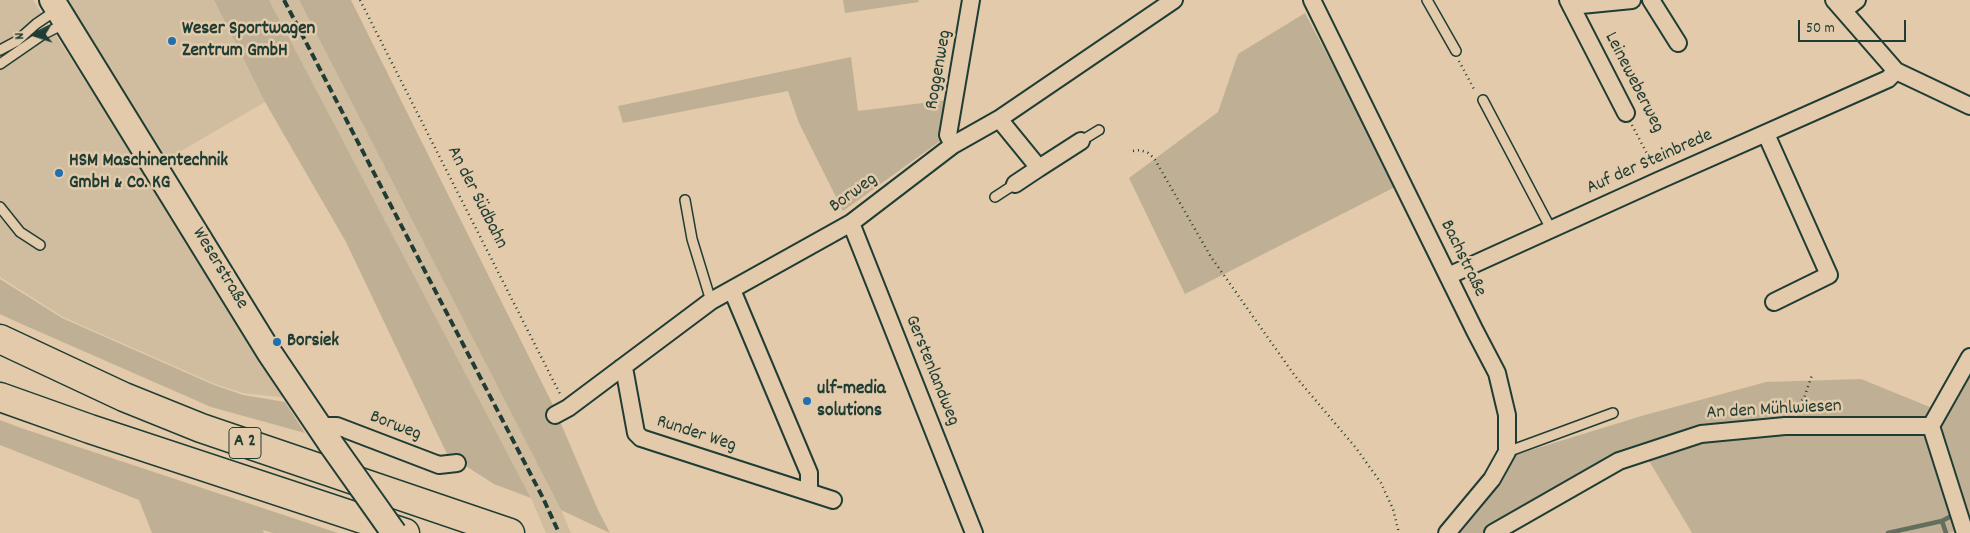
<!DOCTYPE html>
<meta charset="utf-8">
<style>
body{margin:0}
#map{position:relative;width:1970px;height:533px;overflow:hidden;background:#e2caaa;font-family:Dekko,sans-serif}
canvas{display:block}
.north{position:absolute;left:10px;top:10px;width:50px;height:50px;-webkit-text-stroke:4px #e2caaa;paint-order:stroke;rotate:266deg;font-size:14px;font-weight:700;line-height:20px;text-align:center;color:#1f3d34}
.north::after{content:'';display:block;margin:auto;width:18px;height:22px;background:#1f3d34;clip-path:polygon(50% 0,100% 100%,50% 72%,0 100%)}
.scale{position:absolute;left:1798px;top:20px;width:108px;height:22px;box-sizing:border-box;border:2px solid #1f3d34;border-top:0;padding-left:6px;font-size:15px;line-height:18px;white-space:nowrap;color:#1f3d34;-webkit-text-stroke:4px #e2caaa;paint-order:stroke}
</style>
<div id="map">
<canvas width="1970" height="533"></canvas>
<div class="north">N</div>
<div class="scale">50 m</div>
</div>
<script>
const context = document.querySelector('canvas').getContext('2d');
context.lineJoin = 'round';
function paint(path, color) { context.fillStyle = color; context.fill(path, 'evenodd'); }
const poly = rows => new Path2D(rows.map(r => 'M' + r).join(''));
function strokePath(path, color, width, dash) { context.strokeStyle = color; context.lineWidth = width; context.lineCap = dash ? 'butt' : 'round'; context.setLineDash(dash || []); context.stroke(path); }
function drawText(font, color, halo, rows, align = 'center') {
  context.font = font + ' Dekko,sans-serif'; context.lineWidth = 5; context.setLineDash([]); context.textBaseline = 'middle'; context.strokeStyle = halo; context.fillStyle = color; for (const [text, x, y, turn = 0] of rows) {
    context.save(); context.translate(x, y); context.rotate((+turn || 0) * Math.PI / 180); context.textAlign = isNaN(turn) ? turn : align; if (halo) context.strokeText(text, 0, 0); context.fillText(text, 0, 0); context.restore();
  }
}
const built = poly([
 [0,0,33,0,271,369,287,398,243,393,215,384,63,317,0,277],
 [64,0,214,0,265,102,164,161],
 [269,0,299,0,561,510,571,533,546,533,531,498]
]);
const green = poly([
 [214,0,269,0,531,498,494,484,447,454,346,242,265,102],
 [299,0,351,0,552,403,598,510,610,533,561,510],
 [843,0,918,0,919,2,845,13],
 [1305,13,1397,186,1185,294,1129,178,1218,112,1238,54],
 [851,57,858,111,947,100,943,139,843,211,799,123,788,91,623,123,618,106],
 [0,279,62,318,214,385,243,395,285,402,305,433,211,407,17,322,0,314],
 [1970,366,1970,529,1948,533,1692,533,1642,449,1619,455,1484,533,1449,533,1508,457,1645,415,1766,382,1861,379,1942,412],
 [0,420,21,428,338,533,273,533,263,530,264,533,152,533,139,500,0,445]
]);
const stream = poly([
 [1942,521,1946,533],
 [1888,533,1942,521,1955,514]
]);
const path = poly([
 [360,0,561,396],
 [1459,61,1475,91],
 [1632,125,1654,167],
 [1133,151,1140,150,1148,153,1154,158,1211,257,1295,376,1356,448,1381,483,1393,509,1399,533],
 [1792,412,1804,398,1812,375]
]);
const lane = poly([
 [1427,0,1456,51],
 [0,50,17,41,36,24,58,9],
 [0,64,42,35,66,23],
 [1483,100,1551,229],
 [1081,141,1099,130],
 [995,197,1015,184],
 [685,200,692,239,711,301],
 [0,207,20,232,40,245],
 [1507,452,1613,413]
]);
const street = poly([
 [1312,0,1475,331,1497,373,1507,415,1507,452,1492,479,1447,533],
 [1568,0,1626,113],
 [1651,0,1678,43],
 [1834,0,1896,71,1970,106],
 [1571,6,1632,0],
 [1844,10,1857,0],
 [999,119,1039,168,1015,184],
 [1766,134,1829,275,1774,302],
 [953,145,948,135,971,0],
 [1039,168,1081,141],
 [851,223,974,533],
 [1448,276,1660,180,1888,79,1896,71],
 [732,290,809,473,809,492],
 [621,368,625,373,636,433,641,438,833,500],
 [555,415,568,408,711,301,851,223,953,145,999,119,1174,0],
 [320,428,325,426,337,426,439,465,457,463],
 [1493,533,1619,461,1701,434,1785,426,1931,426],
 [1965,533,1931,426,1970,357]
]);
const secondary = poly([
 [52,0,269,352,331,444]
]);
const highway = poly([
 [0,339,124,397,201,428,510,533],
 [0,397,90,429,405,533]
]);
const rail = poly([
 [284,0,543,498,559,533]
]);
const secondaryBridge = poly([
 [331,444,394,533]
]);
const markers = [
 [172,41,5,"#1f6fb2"],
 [59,173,5,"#1f6fb2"],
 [277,342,5,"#1f6fb2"],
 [807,401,5,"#1f6fb2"]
];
const shields = [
 [245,443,32]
];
const shieldNames = [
 ["A 2",245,443]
];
const poiNames = [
 ["Weser Sportwagen",182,30],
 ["Zentrum GmbH",182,52],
 ["HSM Maschinentechnik",69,162],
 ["GmbH & Co. KG",69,184],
 ["Borsiek",287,342],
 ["ulf-media",817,390],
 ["solutions",817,412]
];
const streetNames = [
 ["Roggenweg",940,70,-80],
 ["Leineweberweg",1633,83,63],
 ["Auf der Steinbrede",1650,163,-24],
 ["Borweg",854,194,-36],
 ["An der Südbahn",476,198,63],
 ["Bachstraße",1462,259,64],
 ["Weserstraße",219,269,59],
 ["Gerstenlandweg",931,371,68],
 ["An den Mühlwiesen",1774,411,-3],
 ["Borweg",395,427,21],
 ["Runder Weg",696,435,18]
];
paint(built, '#d0bd9f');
paint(green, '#bfb095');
strokePath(stream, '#636e5d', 4.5);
strokePath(lane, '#1f3d34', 12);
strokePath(street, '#1f3d34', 20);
strokePath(secondary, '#1f3d34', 28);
strokePath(highway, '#1f3d34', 31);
strokePath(path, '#1f3d34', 2.5, [1, 4]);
strokePath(lane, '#e2caaa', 9);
strokePath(street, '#e2caaa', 16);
strokePath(secondary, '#e2caaa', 24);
strokePath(highway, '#e2caaa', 28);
strokePath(rail, '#1f3d34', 4, [8, 4]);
strokePath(secondaryBridge, '#1f3d34', 28, []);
strokePath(secondaryBridge, '#e2caaa', 24);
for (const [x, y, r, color] of markers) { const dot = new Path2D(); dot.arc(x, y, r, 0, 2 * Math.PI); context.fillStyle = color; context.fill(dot); strokePath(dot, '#e2caaa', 2); }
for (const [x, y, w] of shields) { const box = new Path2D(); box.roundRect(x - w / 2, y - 15.5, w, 31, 4); context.fillStyle = '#e2caaa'; context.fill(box); strokePath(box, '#1f3d34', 1); }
drawText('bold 18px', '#1f3d34', null, shieldNames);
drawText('bold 19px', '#1f3d34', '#e2caaa', poiNames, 'left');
drawText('19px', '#1f3d34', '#e2caaa', streetNames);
</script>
